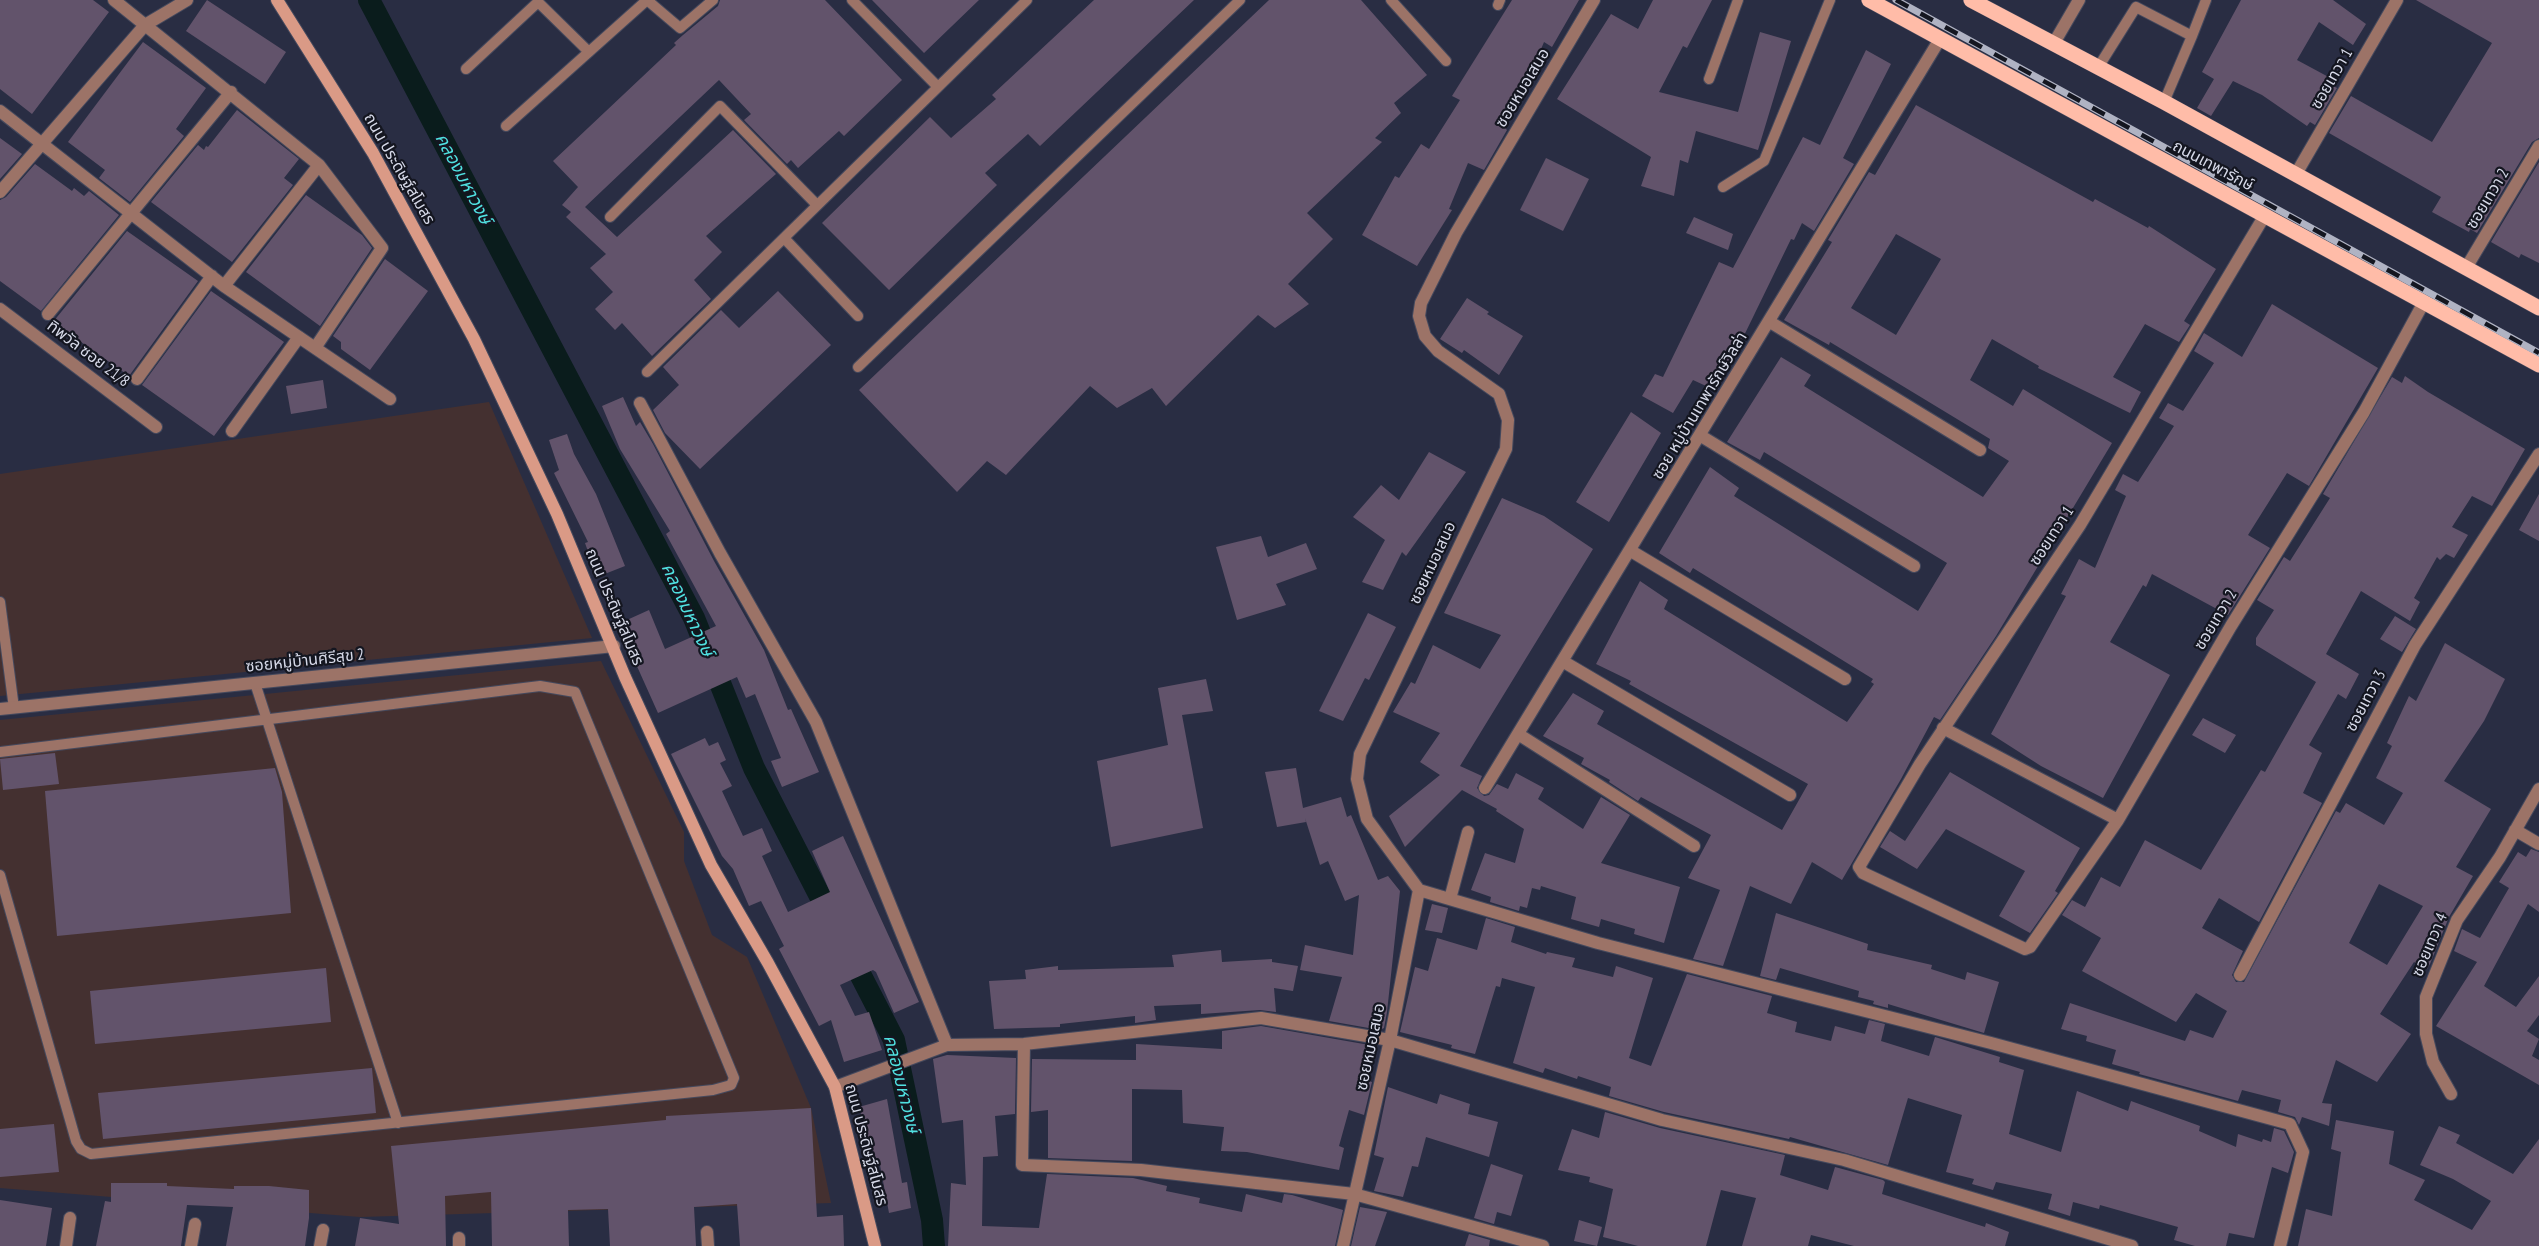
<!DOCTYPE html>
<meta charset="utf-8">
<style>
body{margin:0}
canvas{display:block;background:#292d43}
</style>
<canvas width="2539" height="1246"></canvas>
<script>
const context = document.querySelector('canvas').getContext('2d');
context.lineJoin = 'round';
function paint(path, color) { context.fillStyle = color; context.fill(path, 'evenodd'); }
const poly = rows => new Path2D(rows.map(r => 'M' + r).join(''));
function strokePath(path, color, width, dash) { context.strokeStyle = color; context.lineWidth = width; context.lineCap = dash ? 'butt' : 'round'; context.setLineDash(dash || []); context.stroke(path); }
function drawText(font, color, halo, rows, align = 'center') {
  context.font = font + ' "PT Sans Narrow","Noto Sans Thai",sans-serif'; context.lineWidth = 4.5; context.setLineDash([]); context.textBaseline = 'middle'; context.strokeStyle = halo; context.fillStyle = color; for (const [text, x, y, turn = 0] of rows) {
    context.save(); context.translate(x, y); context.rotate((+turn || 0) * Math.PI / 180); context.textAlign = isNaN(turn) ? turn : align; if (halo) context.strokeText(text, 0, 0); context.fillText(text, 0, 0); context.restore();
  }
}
const education = poly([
 [489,402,592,638,0,696,0,474],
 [601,661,684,832,684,861,712,935,747,957,811,1108,831,1203,360,1217,0,1188,0,720]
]);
const canal = poly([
 [369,0,694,618,754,768,894,1040,932,1220,934,1246]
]);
const building = poly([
 [0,0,93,0,109,12,32,114,0,89],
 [207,0,286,52,265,84,186,31],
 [720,0,825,0,902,80,844,136,839,131,798,168,791,160,787,164,744,120,751,114,719,80,585,207,617,237,733,130,776,174,706,236,722,252,694,280,711,299,652,356,622,323,615,330,595,309,613,292,590,268,606,254,566,217,571,212,562,205,578,187,553,161,676,45,674,43,683,35,718,6],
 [872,0,979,0,924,53],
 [1094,0,1194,0,1040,146,1028,134,985,173,997,185,889,290,822,223,930,117,951,138,996,99,992,95],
 [1269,0,1361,0,1427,75,1394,103,1401,113,1375,138,1382,142,1307,213,1333,239,1288,284,1309,304,1275,328,1258,315,1166,406,1152,388,1117,408,1090,386,1006,475,987,461,957,492,859,390],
 [1512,0,1579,0,1552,47,1544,42,1527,83,1524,80,1502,121,1507,125,1505,128,1507,130,1484,170,1468,163,1449,209,1452,210,1417,266,1362,235,1395,176,1399,178,1421,144,1429,149,1460,100,1452,96],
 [1653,0,1712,0,1687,48,1683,46,1659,92,1738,112,1760,32,1791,41,1758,150,1696,131,1688,163,1680,160,1674,196,1641,186,1651,157,1557,99,1611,14,1638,29],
 [2241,0,2333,0,2366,24,2353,45,2319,22,2297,60,2336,81,2333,86,2337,88,2315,125,2310,122,2307,126,2262,95,2233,81,2211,116,2197,108,2214,79,2202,72],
 [2416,0,2539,0,2539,138,2532,142,2477,233,2470,229,2469,232,2432,212,2441,197,2329,133,2351,96,2432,142,2492,43],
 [143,42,206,88,176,129,184,136,130,202,99,178,105,170,68,142],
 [1866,50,1891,64,1843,158,1854,164,1814,231,1802,223,1794,240,1791,239,1717,391,1693,380,1673,413,1642,396,1655,374,1663,377,1719,262,1733,268,1803,137,1820,145],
 [1916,105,2093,202,2095,199,2148,228,2149,226,2216,269,2184,321,2190,325,2179,342,2145,324,2113,377,2141,392,2130,413,2038,368,2039,366,1992,339,1970,380,2013,406,2023,389,2112,443,1996,636,1940,720,1934,717,1901,779,1842,880,1812,862,1791,904,1750,886,1723,966,1693,959,1720,890,1688,878,1711,835,1641,797,1638,801,1609,782,1610,780,1581,764,1584,758,1543,736,1573,693,1604,711,1597,724,1782,830,1808,784,1629,684,1631,681,1596,664,1640,581,1668,600,1664,609,1847,722,1874,684,1871,682,1873,679,1693,568,1690,573,1659,553,1710,467,1739,488,1734,496,1918,611,1947,563,1764,452,1760,460,1727,442,1781,357,1811,375,1804,386,1983,497,2009,461,1988,448,1990,439,1830,342,1829,345,1784,320,1832,242,1828,240,1869,172,1875,175],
 [1896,234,1941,259,1896,335,1851,308],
 [237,110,299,159,284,178,293,185,232,262,151,202,198,145,204,150,206,146,208,147],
 [0,138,22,154,0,179],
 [1546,158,1589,179,1563,231,1520,210],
 [2539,162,2539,263,2521,254,2519,258,2491,242],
 [35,164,72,191,74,188,84,196,89,191,119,215,41,311,0,281,0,200,6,197],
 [306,195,362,235,372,248,320,326,246,272],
 [1694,217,1733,234,1728,250,1686,233],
 [127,231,198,281,129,376,53,322],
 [385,259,428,291,370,370,341,349,341,342,333,336],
 [211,291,284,342,214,436,142,385],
 [778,291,831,345,700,469,665,433,653,410,679,385,663,367,721,310,739,328],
 [1467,298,1489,312,1487,314,1523,336,1499,375,1464,350,1462,353,1440,339],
 [2272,304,2378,368,2309,486,2287,473,2248,535,2270,548,2228,615,2152,574,2146,587,2143,585,2110,642,2170,675,2103,798,2041,766,1991,734,2066,596,2061,594,2079,559,2095,568,2126,496,2115,490,2123,474,2138,482,2174,426,2159,418,2168,403,2183,411,2214,363,2194,351,2204,333,2242,357],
 [2405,376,2428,392,2525,449,2492,506,2472,496,2452,527,2468,535,2454,558,2446,554,2440,560,2437,557,2414,598,2420,602,2410,621,2361,591,2326,654,2359,674,2346,699,2338,694,2309,745,2322,753,2303,793,2322,803,2259,922,2219,898,2202,928,2243,951,2232,975,2236,982,2244,982,2336,811,2340,813,2346,803,2384,825,2403,793,2376,778,2392,746,2387,743,2409,696,2416,701,2445,643,2505,679,2484,721,2444,781,2491,809,2456,867,2473,876,2449,917,2430,964,2427,969,2414,962,2380,1014,2411,1034,2377,1082,2336,1060,2322,1103,2332,1104,2329,1126,2302,1117,2299,1125,2295,1117,2278,1112,2281,1100,2242,1090,2238,1101,2139,1074,2140,1072,2112,1064,2116,1050,2086,1041,2087,1036,2061,1029,2070,1003,2185,1041,2190,1030,2213,1038,2227,1011,2196,993,2176,1022,2082,971,2101,938,2062,915,2072,900,2085,907,2101,877,2120,887,2145,840,2201,870,2261,770,2265,772,2316,682,2256,645,2256,638,2274,610,2257,600,2284,557,2290,561,2330,498,2323,494,2392,377,2402,383],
 [2379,884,2423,906,2387,965,2349,943],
 [323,380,327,408,291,414,286,386],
 [623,397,636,426,640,422,653,444,714,561,764,650,788,710,791,709,819,772,782,787,771,761,781,758,755,694,746,698,737,677,658,713,618,624,649,610,665,649,716,626,666,534,670,531,620,449,602,406],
 [1631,412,1661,433,1609,522,1576,502],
 [567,434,574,454,596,494,625,566,597,577,585,543,588,542,554,473,559,470,549,440],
 [1429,452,1466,472,1406,556,1402,552,1383,590,1362,582,1385,540,1353,517,1381,485,1399,500],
 [2539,494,2539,541,2519,530],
 [1502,498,1544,516,1593,549,1460,766,1482,776,1477,788,1484,796,1489,795,1497,784,1508,789,1516,773,1544,788,1538,799,1583,829,1601,797,1630,815,1601,863,1680,887,1664,943,1634,934,1635,929,1601,919,1599,927,1571,919,1576,897,1541,886,1540,890,1532,888,1527,908,1520,906,1519,911,1490,902,1491,897,1471,890,1485,853,1515,863,1524,829,1496,811,1497,809,1462,790,1405,847,1389,816,1440,775,1420,762,1440,733,1393,712,1411,682,1415,684,1433,645,1480,669,1501,635,1444,613],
 [1261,536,1268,557,1306,543,1317,569,1276,584,1286,605,1237,620,1216,547],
 [1368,613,1396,627,1369,680,1365,678,1343,721,1319,711],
 [2395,616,2416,629,2402,652,2380,639],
 [1206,679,1213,711,1182,715,1203,828,1111,847,1097,761,1168,745,1158,688],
 [2203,718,2236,735,2225,753,2192,735],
 [705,738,709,746,718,742,726,760,720,763,732,786,722,791,743,836,762,828,772,851,762,856,788,912,830,892,812,851,843,836,919,1002,894,1013,876,972,873,970,840,985,855,1016,869,1012,882,1050,844,1062,831,1020,819,1026,779,949,784,946,761,901,749,906,733,869,722,856,671,754],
 [55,753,59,784,3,790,0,759],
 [275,768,282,792,291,913,57,936,45,791],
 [1296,768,1303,808,1341,797,1347,817,1351,815,1378,880,1388,876,1400,891,1387,1012,1384,1028,1380,1030,1329,1021,1342,977,1300,970,1305,945,1353,955,1359,895,1345,901,1328,861,1320,865,1305,818,1306,822,1277,827,1265,772],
 [1950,772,2080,848,2055,891,2058,893,2030,933,1999,916,2025,871,1946,829,1917,869,1880,847,1890,831,1905,841],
 [2531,849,2539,852,2539,912,2528,904,2484,986,2516,1007,2539,976,2539,1015,2527,1031,2539,1039,2532,1056,2539,1060,2539,1085,2436,1026,2477,962,2454,951,2462,929,2480,938,2509,888,2499,882,2518,852,2526,857],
 [1432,904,1448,908,1442,933,1425,930],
 [1776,913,1868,944,1867,950,1932,965,1931,969,1965,980,1967,972,1999,982,1984,1033,1888,1004,1888,1008,1873,1004,1874,1001,1858,997,1859,991,1780,968,1776,980,1760,976],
 [1486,918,1515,927,1511,942,1546,954,1547,952,1575,958,1572,967,1613,977,1616,966,1653,978,1629,1058,1651,1066,1687,974,1772,996,1767,1013,1797,1022,1795,1032,1831,1041,1835,1026,1865,1034,1869,1020,1885,1024,1881,1041,1929,1056,1935,1037,2000,1057,1999,1062,2024,1070,2009,1134,2061,1152,2077,1091,2128,1111,2131,1101,2200,1126,2199,1131,2236,1147,2238,1134,2262,1142,2263,1139,2271,1142,2274,1128,2284,1131,2294,1152,2288,1173,2272,1167,2254,1238,2229,1233,2226,1246,2195,1246,2174,1240,2178,1227,2100,1205,2099,1209,2073,1202,2070,1216,2048,1209,2052,1194,1996,1182,1993,1190,1972,1184,1974,1179,1946,1172,1962,1115,1908,1098,1888,1165,1790,1137,1789,1139,1664,1112,1609,1096,1611,1087,1578,1076,1577,1079,1545,1068,1543,1073,1513,1063,1535,987,1502,978,1500,987,1496,986,1475,1054,1451,1048,1452,1045,1400,1032,1415,967,1428,971,1437,938,1477,950],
 [1221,950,1222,962,1272,959,1272,962,1298,966,1293,991,1274,988,1276,1012,1260,1010,1201,1014,1201,1004,1154,1006,1156,1020,1135,1023,1135,1016,1060,1024,1060,1027,994,1029,989,981,1026,979,1025,970,1058,966,1058,970,1174,967,1172,955],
 [326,968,331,1022,95,1044,90,991],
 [1261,1026,1375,1046,1363,1079,1372,1082,1364,1115,1349,1110,1339,1146,1344,1148,1339,1170,1247,1152,1221,1151,1224,1127,1183,1123,1182,1090,1132,1089,1132,1161,1048,1158,1048,1110,1031,1112,1032,1059,1136,1060,1136,1044,1222,1049,1222,1031],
 [947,1055,1016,1058,1015,1114,995,1116,998,1156,983,1157,982,1226,1039,1228,1047,1174,1133,1178,1167,1186,1166,1191,1200,1198,1199,1203,1242,1212,1246,1194,1282,1203,1284,1194,1292,1195,1343,1210,1335,1246,948,1246,951,1183,966,1185,963,1120,942,1123,933,1059],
 [372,1068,376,1113,103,1139,98,1093],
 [1388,1087,1437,1104,1440,1094,1470,1104,1468,1114,1498,1122,1489,1157,1426,1137,1418,1167,1412,1166,1403,1197,1374,1191,1384,1158,1374,1155],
 [887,1099,902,1183,907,1182,911,1208,889,1213,880,1165,875,1167,859,1107],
 [811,1108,817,1217,843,1215,844,1246,740,1246,737,1204,694,1207,696,1246,610,1246,608,1209,568,1210,569,1246,492,1246,491,1192,445,1196,446,1246,355,1246,360,1218,399,1224,391,1146,666,1120,666,1116],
 [1605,1112,1660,1128,1785,1155,1780,1175,1828,1190,1835,1167,1883,1180,1885,1182,1882,1194,1985,1227,1986,1223,2009,1232,2005,1246,1854,1246,1811,1235,1808,1246,1742,1246,1756,1198,1721,1190,1706,1246,1638,1246,1603,1237,1613,1189,1589,1182,1590,1177,1558,1170,1572,1129,1599,1138],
 [2336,1120,2394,1131,2389,1164,2425,1180,2414,1200,2472,1230,2491,1201,2453,1179,2420,1165,2439,1126,2460,1135,2456,1143,2513,1174,2539,1139,2539,1246,2298,1246,2306,1209,2332,1216,2341,1152,2331,1149],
 [54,1124,59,1172,0,1177,0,1129],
 [1491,1164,1523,1175,1511,1216,1497,1212,1494,1224,1474,1218],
 [111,1183,167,1183,167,1186,234,1189,234,1186,269,1186,309,1190,309,1218,305,1246,226,1246,233,1207,187,1205,181,1246,96,1246,105,1201,111,1202],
 [0,1200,52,1208,46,1246,0,1246],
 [1360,1207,1387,1212,1375,1246,1351,1246],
 [1579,1220,1602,1227,1597,1246,1574,1241],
 [1469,1234,1490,1240,1489,1246,1465,1246]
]);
const lane = poly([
 [852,0,938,87],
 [1391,0,1446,61],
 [1498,5,1500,0],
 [2192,36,2206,0],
 [2099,66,2136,7,2192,36,2164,102],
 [466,69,538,2,589,52],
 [1709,79,1738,0],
 [506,126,647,0,680,28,713,0],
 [1723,187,1764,161,1830,0],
 [610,217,720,106,817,205],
 [784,238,858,316],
 [858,367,1240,0],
 [647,372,1027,0],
 [0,602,14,708],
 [255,683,398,1123],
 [0,752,540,686,575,692,734,1078,731,1085,713,1090,91,1154,81,1149,76,1141,0,875]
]);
const street = poly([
 [2054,43,2079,0],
 [0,111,224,286,315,348,382,248,319,165,114,0],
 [2296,174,2397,0],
 [0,192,145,25,187,0],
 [2265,215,2080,525,1920,764,1859,867,1863,873,2025,949,2030,947,2118,820,2231,626,2364,412,2424,302],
 [2466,268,2539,146],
 [224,286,319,165],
 [0,309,156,427],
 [48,314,231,92],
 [1770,322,1980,450],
 [315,348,390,399],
 [137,379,212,276],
 [640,403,720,553,816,722,947,1045],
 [232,431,299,337],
 [1701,436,1914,566],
 [1631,551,1845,679],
 [1564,662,1790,795],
 [0,709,614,646],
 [1943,728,2118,820],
 [1518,734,1694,846],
 [1485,788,1940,39],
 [2515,830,2539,844],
 [1419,890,1598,943,1991,1043,2290,1124,2303,1152,2280,1246],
 [1450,899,1468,832],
 [2240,975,2415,645,2539,454],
 [1024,1044,1022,1165,1141,1170,1354,1194,1543,1246],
 [835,1087,947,1045,1024,1044,1261,1018,1390,1040,1662,1120,1844,1160,2132,1246],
 [2451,1094,2433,1062,2426,1034,2426,997,2457,920,2500,857,2539,789],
 [707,1232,708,1246],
 [459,1238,459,1246],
 [66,1246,70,1218],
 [191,1246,195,1224],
 [320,1246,323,1230],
 [1343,1246,1390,1040,1419,890,1367,819,1357,779,1360,754,1506,449,1508,420,1499,394,1438,351,1425,336,1419,316,1421,303,1456,233,1594,0]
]);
const secondary = poly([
 [277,0,373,153,474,339,557,514,625,677,711,865,768,963,835,1087,875,1246]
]);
const primary = poly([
 [1869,0,2539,365],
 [1971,0,2164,102,2539,308]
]);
const rail = poly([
 [1896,0,2539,353]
]);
const streetNames = [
 ["ซอยเทวา 1",2332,79,-60],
 ["ซอยหมอเสนอ",1523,88,-59],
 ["ถนนเทพารักษ์",2213,166,28],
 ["ถนน ประดิษฐ์สโมสร",399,169,60],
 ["ซอยเทวา 2",2488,199,-59],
 ["ทิพวัล ซอย 21/8",88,354,37],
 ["ซอย หมู่บ้านเทพารักษ์วิลล่า",1700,406,-59],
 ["ซอยเทวา 1",2052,536,-57],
 ["ซอยหมอเสนอ",1433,563,-65],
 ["ถนน ประดิษฐ์สโมสร",614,607,67],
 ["ซอยเทวา 2",2216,620,-59],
 ["ซอยหมู่บ้านศิรีสุข 2",305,661,-6],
 ["ซอยเทวา 3",2366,701,-62],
 ["ซอยเทวา 4",2430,945,-67],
 ["ซอยหมอเสนอ",1371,1047,-78],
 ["ถนน ประดิษฐ์สโมสร",866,1145,75]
];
const waterNames = [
 ["คลองมหาวงษ์",463,179,62],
 ["คลองมหาวงษ์",687,610,65],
 ["คลองมหาวงษ์",901,1084,76]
];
paint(education, '#443030');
strokePath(canal, '#0a1c1c', 22);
paint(building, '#62536b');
strokePath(lane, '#45495d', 12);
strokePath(street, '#45495d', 14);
strokePath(secondary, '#45495d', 14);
strokePath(primary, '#45495d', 16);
strokePath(lane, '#9c7367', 10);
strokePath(street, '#9c7367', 12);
strokePath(secondary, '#da9a86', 12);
strokePath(primary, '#ffbca8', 15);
strokePath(rail, '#b0b3c3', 7);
strokePath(rail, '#141620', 4.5, [14]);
drawText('16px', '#d6d9e8', '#141620', streetNames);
drawText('italic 18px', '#50e1e1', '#141620', waterNames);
</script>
